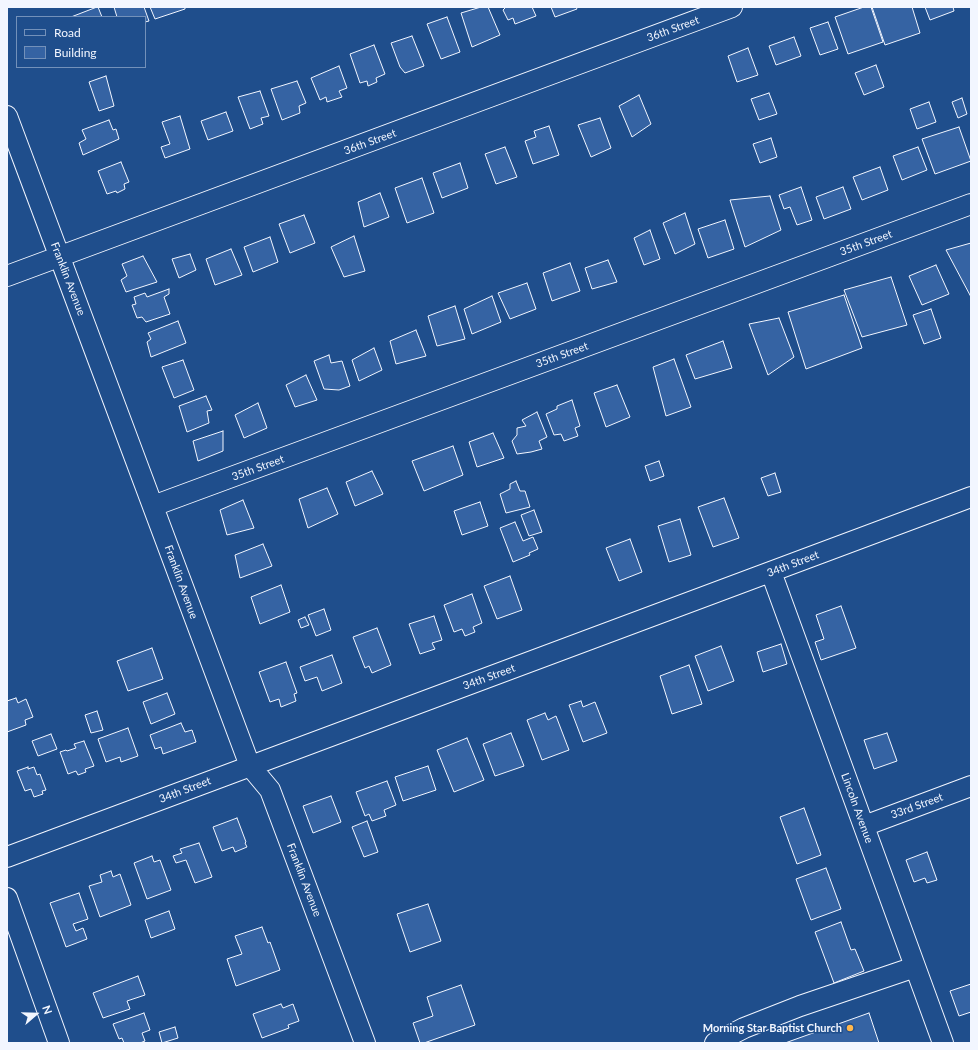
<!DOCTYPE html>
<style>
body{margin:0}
#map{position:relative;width:978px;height:1050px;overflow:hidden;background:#1f4e8c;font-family:Lato,sans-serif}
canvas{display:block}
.frame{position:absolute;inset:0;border:8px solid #f2f6ff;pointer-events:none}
.legend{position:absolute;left:16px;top:16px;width:130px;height:52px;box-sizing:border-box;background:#1f4e8c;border:1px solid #7391ba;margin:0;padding:5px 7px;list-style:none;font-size:12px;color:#f2f6ff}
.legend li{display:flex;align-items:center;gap:8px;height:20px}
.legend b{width:20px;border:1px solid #7391ba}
.north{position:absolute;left:16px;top:994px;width:40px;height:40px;-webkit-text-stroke:3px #1f4e8c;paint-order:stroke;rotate:70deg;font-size:11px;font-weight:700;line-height:16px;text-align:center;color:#f2f6ff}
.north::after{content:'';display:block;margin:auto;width:14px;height:18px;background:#f2f6ff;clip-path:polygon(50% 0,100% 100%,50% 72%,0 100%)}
</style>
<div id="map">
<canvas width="978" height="1050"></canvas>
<div class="frame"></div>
<ul class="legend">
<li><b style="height:5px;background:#1f4e8c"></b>Road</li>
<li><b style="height:11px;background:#3563a3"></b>Building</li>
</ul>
<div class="north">N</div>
</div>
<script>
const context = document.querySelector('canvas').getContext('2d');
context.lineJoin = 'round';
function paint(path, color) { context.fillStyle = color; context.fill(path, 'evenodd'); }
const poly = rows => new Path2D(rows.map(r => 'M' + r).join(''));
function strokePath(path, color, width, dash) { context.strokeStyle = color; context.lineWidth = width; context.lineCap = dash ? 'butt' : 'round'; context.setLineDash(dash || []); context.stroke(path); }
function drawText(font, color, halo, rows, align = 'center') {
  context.font = font + ' Lato,sans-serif'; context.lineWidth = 3; context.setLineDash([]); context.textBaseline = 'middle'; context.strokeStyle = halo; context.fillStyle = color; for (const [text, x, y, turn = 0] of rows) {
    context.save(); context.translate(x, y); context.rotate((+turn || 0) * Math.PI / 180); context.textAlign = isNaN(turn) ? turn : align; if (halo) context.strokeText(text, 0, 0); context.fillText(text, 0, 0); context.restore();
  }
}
const building = poly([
 [97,7,98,7,102,17,71,17,97,7],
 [114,7,144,7,149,21,145,22,145,17,117,17,114,7],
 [150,7,185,7,185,9,155,19,150,7],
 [481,7,488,7,500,35,472,47,461,13,481,7],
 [505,7,532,7,536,16,515,24,513,18,508,20,503,10,505,8,505,7],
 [551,7,576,7,577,9,555,17,551,7],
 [864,7,871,7,883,42,848,54,835,17,864,7],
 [872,7,912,7,920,33,885,45,872,7],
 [925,7,953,7,954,11,930,20,925,7],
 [447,17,460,52,441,59,427,24,447,17],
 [828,22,838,49,820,55,810,28,828,22],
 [412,36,424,66,405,73,400,67,391,43,412,36],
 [794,37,801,56,776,65,769,46,794,37],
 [374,45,385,74,376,78,377,82,368,86,367,81,360,83,350,54,374,45],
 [748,48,758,75,737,82,728,56,748,48],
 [876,65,884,87,864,95,855,73,876,65],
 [339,66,347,88,339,91,342,97,327,102,326,97,320,100,311,78,339,66],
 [106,76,114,106,99,111,89,82,106,76],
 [297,81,306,103,299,106,300,113,282,120,271,89,297,81],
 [260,91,269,116,261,118,263,124,250,129,238,97,260,91],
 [769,93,777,114,759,120,751,99,769,93],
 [639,95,651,124,632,137,619,106,639,95],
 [962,98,967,114,958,118,952,102,962,98],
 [929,102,936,122,917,129,910,109,929,102],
 [226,112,233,131,208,140,201,121,226,112],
 [180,116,190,149,165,158,161,147,170,144,162,122,180,116],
 [600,118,611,148,591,157,578,125,600,118],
 [109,120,113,130,116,129,119,139,83,155,79,143,86,139,82,130,109,120],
 [549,126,559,155,533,164,525,141,536,137,534,131,549,126],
 [959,127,971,161,935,174,922,139,959,127],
 [771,138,777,157,760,163,753,144,771,138],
 [505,147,517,177,496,184,485,154,505,147],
 [918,147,927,170,902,180,893,156,918,147],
 [121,162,129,182,124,184,125,189,117,193,116,191,107,194,98,171,121,162],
 [460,163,468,188,442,198,433,173,460,163],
 [880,167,888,190,862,200,853,177,880,167],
 [422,178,434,213,407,223,395,188,422,178],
 [801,187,812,220,797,225,790,207,784,209,779,195,801,187],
 [843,187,851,209,824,219,816,197,843,187],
 [380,193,389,217,364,227,358,202,380,193],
 [770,196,781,230,745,247,730,200,770,196],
 [685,213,695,244,675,254,663,223,685,213],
 [304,215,315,243,290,253,279,224,304,215],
 [725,220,734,249,708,258,698,229,725,220],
 [650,230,660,259,644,265,634,238,650,230],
 [354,236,365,271,344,277,331,247,354,236],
 [270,237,278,262,253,272,244,247,270,237],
 [971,243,971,297,946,250,971,243],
 [231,249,242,275,215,285,206,259,231,249],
 [190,254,196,270,179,278,172,259,190,254],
 [143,256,157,282,126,292,121,280,127,276,122,264,143,256],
 [608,260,617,282,592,289,585,268,608,260],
 [570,263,580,291,552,301,543,273,570,263],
 [936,265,949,294,922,305,909,276,936,265],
 [891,277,907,325,862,337,844,290,891,277],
 [527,283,536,309,510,319,498,293,527,283],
 [169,289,169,294,164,297,170,314,146,322,142,317,137,318,132,305,136,304,134,297,145,293,147,297,169,289],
 [844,295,862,348,806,369,788,312,844,295],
 [492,296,501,322,472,334,464,309,492,296],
 [455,306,465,339,437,346,428,316,455,306],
 [931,309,941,338,924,344,913,315,931,309],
 [779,318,794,357,768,375,749,324,779,318],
 [178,321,186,343,151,357,147,342,151,339,148,333,178,321],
 [416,330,426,356,396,364,390,341,416,330],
 [723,341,732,368,695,379,686,355,723,341],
 [374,348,382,370,359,381,352,360,374,348],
 [329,355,331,363,342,361,350,386,339,390,324,389,314,361,329,355],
 [674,359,691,407,666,416,653,367,674,359],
 [183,360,194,390,174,398,162,367,183,360],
 [306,375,317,400,295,407,286,385,306,375],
 [617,385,630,417,606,427,594,393,617,385],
 [206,396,212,410,207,411,209,423,187,432,179,406,206,396],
 [572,400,580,426,575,428,578,436,564,441,561,434,554,435,546,414,557,409,557,406,572,400],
 [258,403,267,428,244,438,235,415,258,403],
 [537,412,547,437,539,441,542,449,531,452,517,454,512,441,517,435,517,428,526,426,522,420,537,412],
 [223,431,223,451,198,461,193,441,223,431],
 [493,433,504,458,477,467,469,442,493,433],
 [453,446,463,475,424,491,412,461,453,446],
 [659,461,664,476,650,481,645,466,659,461],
 [372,471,383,494,355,506,346,482,372,471],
 [775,473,781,492,768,496,761,478,775,473],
 [516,481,520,491,525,491,530,507,506,513,500,494,510,489,510,484,516,481],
 [327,488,338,514,308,528,299,499,327,488],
 [724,498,739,538,713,547,698,507,724,498],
 [243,500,254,528,227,535,220,510,243,500],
 [480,502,488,526,462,535,454,511,480,502],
 [534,510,542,532,529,536,521,515,534,510],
 [680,519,691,555,669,562,658,526,680,519],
 [515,522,523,541,533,537,538,549,529,553,530,555,513,562,500,528,515,522],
 [630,539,642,572,619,581,606,548,630,539],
 [263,544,272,566,240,578,235,555,263,544],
 [510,576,522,610,497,619,484,586,510,576],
 [281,585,290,612,260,624,251,597,281,585],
 [472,594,482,623,473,627,475,632,465,636,462,629,454,632,444,605,472,594],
 [841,606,856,648,821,660,815,642,824,639,816,615,841,606],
 [324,609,331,630,316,636,308,615,324,609],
 [434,616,442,640,432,643,435,649,420,654,409,624,434,616],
 [305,617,309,625,301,628,298,620,305,617],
 [377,628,391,665,372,673,369,666,365,668,353,637,377,628],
 [781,644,787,664,763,672,757,652,781,644],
 [721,646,734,681,708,691,695,656,721,646],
 [152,648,163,679,128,691,117,661,152,648],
 [332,655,342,683,322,691,317,677,305,681,300,667,332,655],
 [286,662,297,693,294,694,296,701,281,707,279,699,270,702,259,672,286,662],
 [689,665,702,704,672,714,660,676,689,665],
 [167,693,175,714,151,724,143,702,167,693],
 [16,698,18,703,26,699,33,717,25,720,26,725,7,732,7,701,16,698],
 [581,701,583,707,595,702,607,733,583,742,569,705,581,701],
 [97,711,103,730,91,733,85,715,97,711],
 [545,713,548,720,556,716,569,750,542,760,527,720,545,713],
 [181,723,185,732,192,730,196,742,163,754,161,747,155,749,150,735,181,723],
 [128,728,138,756,121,762,120,757,106,762,98,739,128,728],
 [511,733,524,766,495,776,483,744,511,733],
 [887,733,897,761,874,769,864,740,887,733],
 [51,734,57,749,38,756,32,741,51,734],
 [467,738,484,780,454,792,437,750,467,738],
 [84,741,94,766,85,769,86,772,78,775,76,771,68,774,60,752,66,750,67,751,76,748,74,744,84,741],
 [428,766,436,790,403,801,395,777,428,766],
 [28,767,28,769,34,767,37,775,40,774,46,790,42,791,43,794,34,797,31,789,25,791,17,771,28,767],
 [387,781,396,805,384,810,386,816,372,821,369,814,365,816,356,792,387,781],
 [331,796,341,822,313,833,303,806,331,796],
 [804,808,821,855,797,864,780,817,804,808],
 [237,818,246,842,245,843,247,847,235,852,233,847,222,851,213,827,237,818],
 [367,821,378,852,364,857,352,827,367,821],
 [199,843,212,877,195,883,186,860,176,863,173,856,182,853,180,849,199,843],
 [927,852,937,880,927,883,925,878,914,882,906,860,927,852],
 [152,856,154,862,160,860,171,890,147,899,134,863,152,856],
 [826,868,841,909,811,920,796,879,826,868],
 [111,871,113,877,120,874,131,905,100,917,89,886,102,882,100,875,111,871],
 [79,893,88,919,73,924,76,931,83,928,87,939,66,947,50,903,79,893],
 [428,904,441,941,410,952,397,914,428,904],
 [169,911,175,929,151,938,145,920,169,911],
 [841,922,851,950,855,949,864,971,834,983,815,932,841,922],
 [262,927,268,943,270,942,280,970,236,986,227,959,242,954,235,936,262,927],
 [138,976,145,995,127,1001,130,1009,103,1018,93,993,138,976],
 [971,984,971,1012,959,1016,950,991,971,984],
 [461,985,475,1025,424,1043,420,1043,413,1023,433,1016,427,997,461,985],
 [281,1004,283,1008,293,1004,299,1021,288,1025,289,1028,262,1038,253,1014,281,1004],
 [144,1013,150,1030,142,1033,145,1041,140,1043,124,1043,122,1038,119,1039,113,1024,144,1013],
 [869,1013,879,1043,785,1043,869,1013],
 [175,1027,178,1038,162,1043,159,1032,175,1027]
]);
const minor = poly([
 [7,116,250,766,270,790,365,1043],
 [7,276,732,7],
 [153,506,971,204],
 [771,572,943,1043],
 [864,826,971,786],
 [7,857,971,497],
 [7,898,59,1043],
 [715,1043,744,1028,800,1006,915,967]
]);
const markers = [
 [850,1028,4,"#ffb74d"]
];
const streetNames = [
 ["36th Street",673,29,-20],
 ["36th Street",370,142,-20],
 ["35th Street",866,243,-20],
 ["Franklin Avenue",68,279,69],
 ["35th Street",562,355,-20],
 ["35th Street",258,468,-20],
 ["34th Street",793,564,-21],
 ["Franklin Avenue",181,582,70],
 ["34th Street",489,677,-20],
 ["34th Street",185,790,-21],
 ["33rd Street",917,806,-20],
 ["Lincoln Avenue",857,808,70],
 ["Franklin Avenue",304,880,69]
];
const poiNames = [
 ["Morning Star Baptist Church",842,1028]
];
paint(building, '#3563a3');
strokePath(building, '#f2f6ff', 1);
strokePath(minor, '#f2f6ff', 22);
strokePath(minor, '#1f4e8c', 20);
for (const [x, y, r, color] of markers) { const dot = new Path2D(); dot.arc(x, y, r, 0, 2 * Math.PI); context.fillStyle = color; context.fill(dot); strokePath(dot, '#1f4e8c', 1.5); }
drawText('11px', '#f2f6ff', '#1f4e8c', streetNames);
drawText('bold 11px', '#f2f6ff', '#1f4e8c', poiNames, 'right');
</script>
